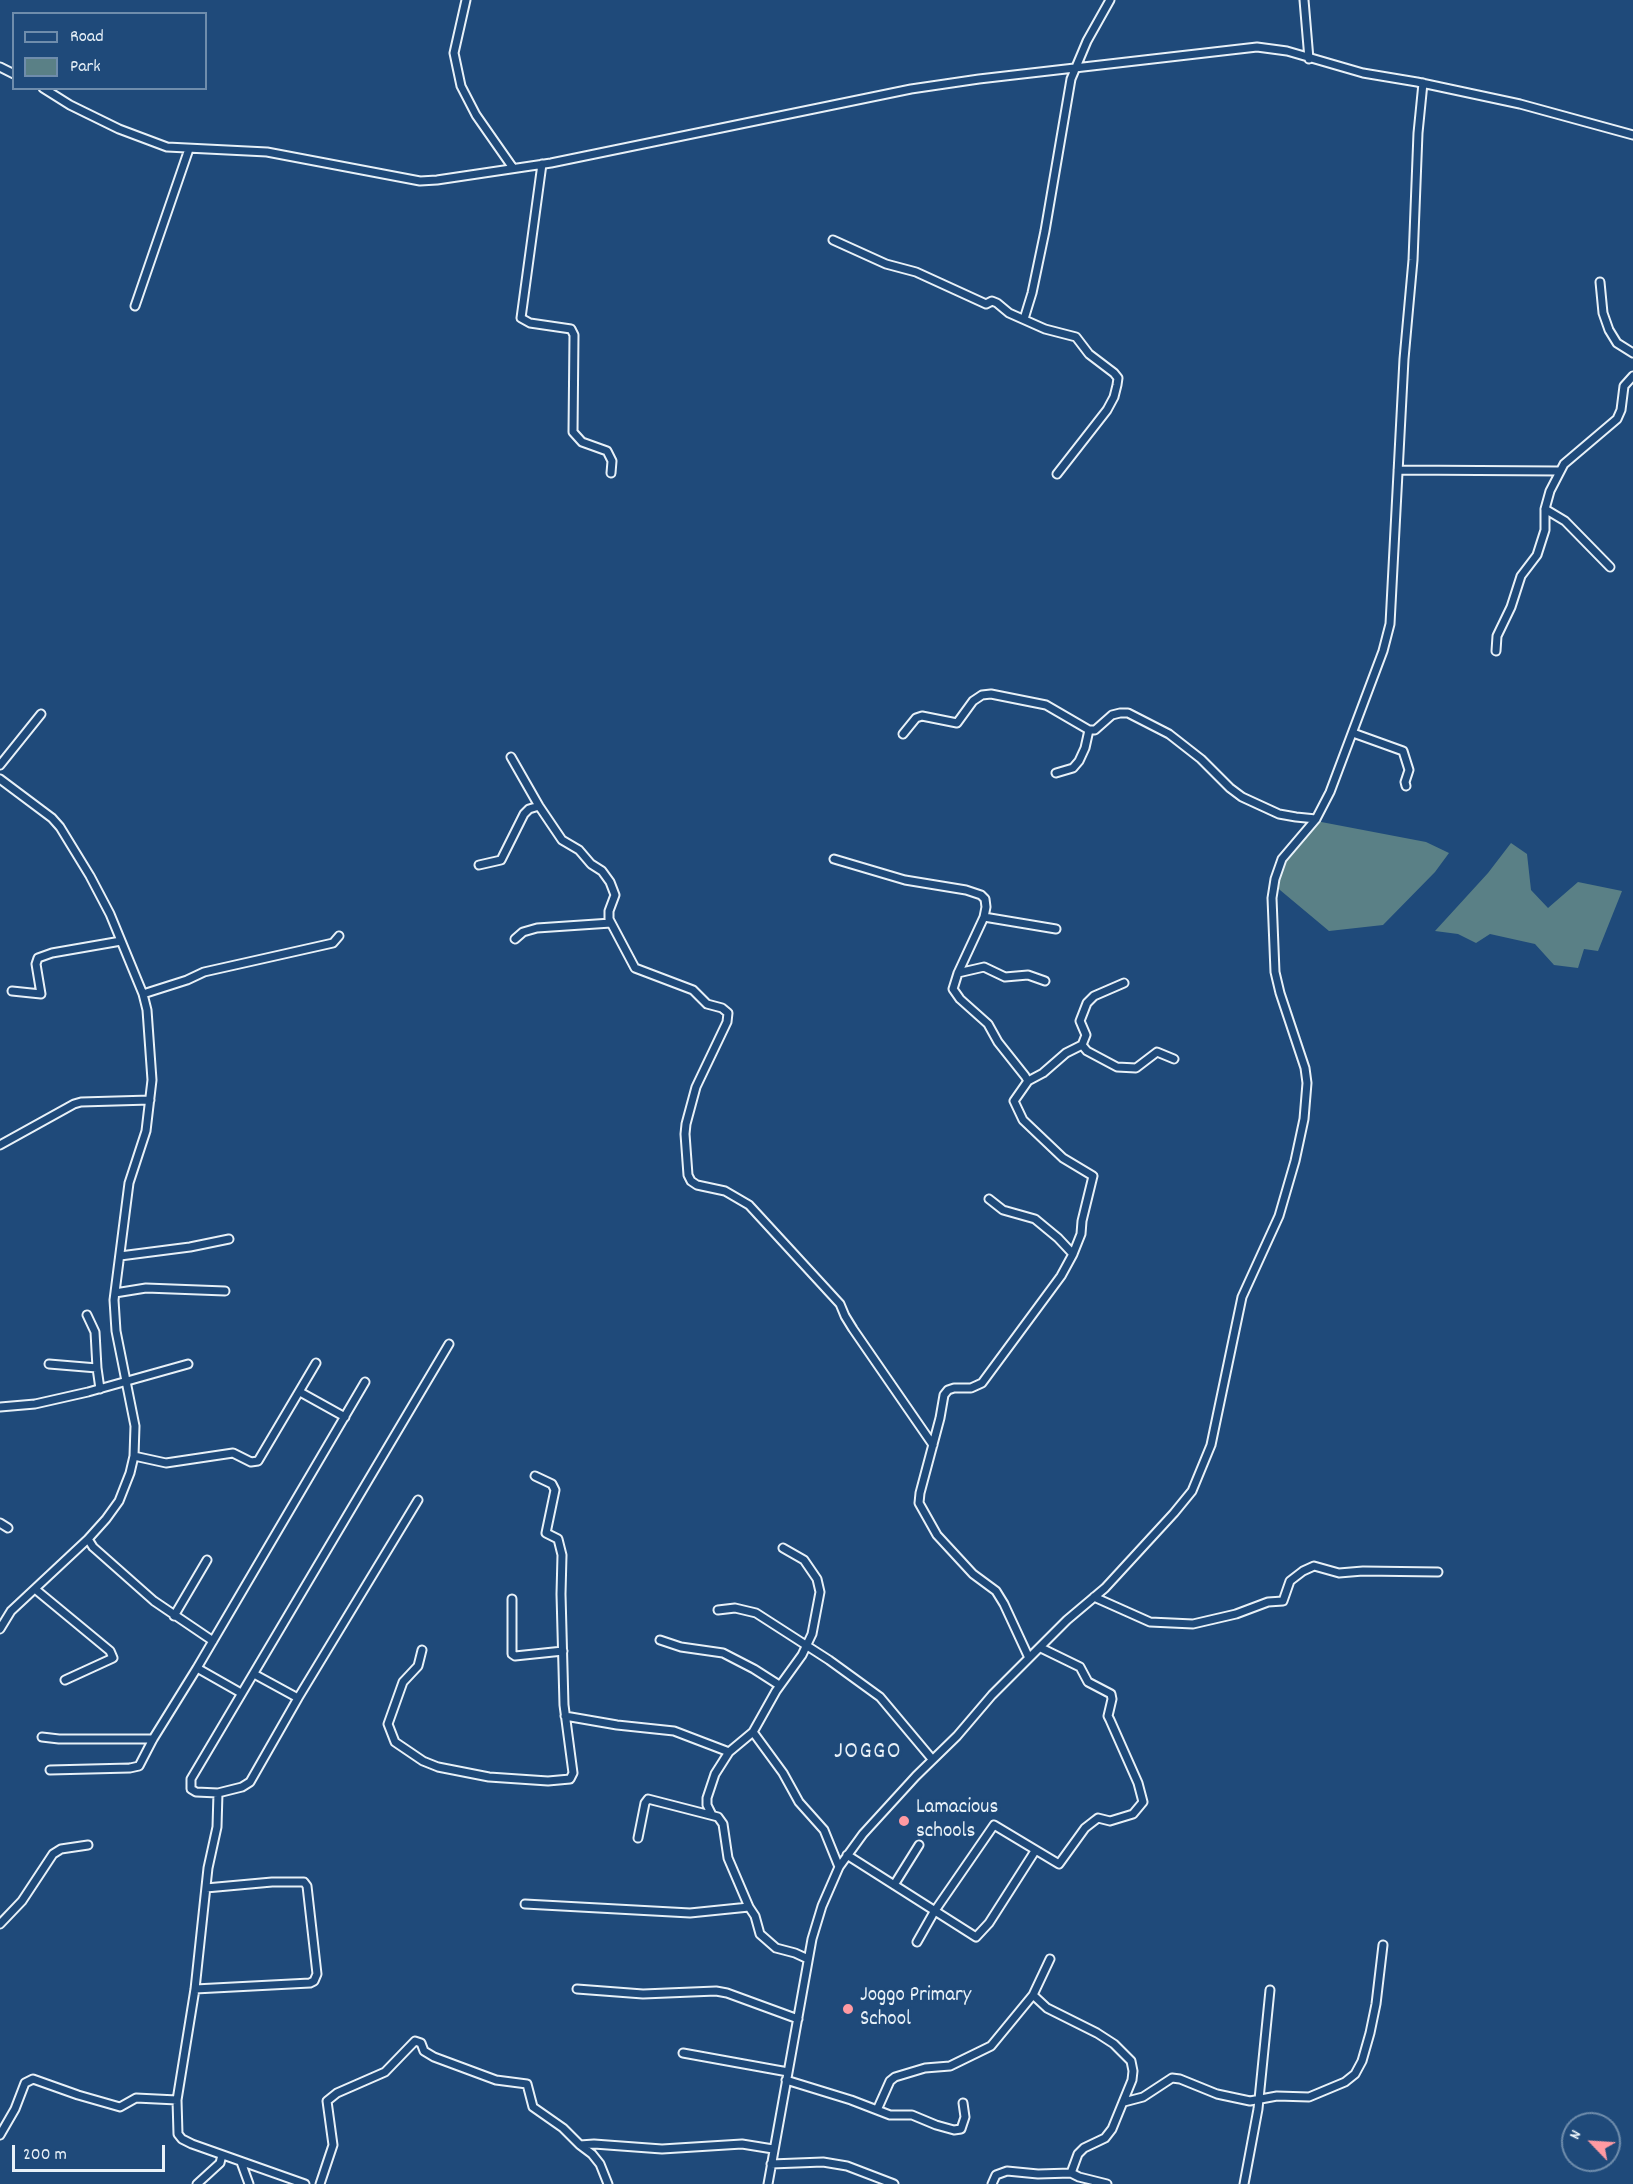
<!DOCTYPE html>
<style>
body{margin:0}
#map{position:relative;width:1633px;height:2184px;overflow:hidden;background:#1f4a7a;font-family:Dekko,sans-serif}
canvas{display:block}
.legend{position:absolute;left:12px;top:12px;width:195px;height:78px;box-sizing:border-box;background:#1f4a7a;border:2px solid #6f8dac;margin:0;padding:8px 10px;list-style:none;font-size:18px;color:#e8f1f8}
.legend li{display:flex;align-items:center;gap:12px;height:30px}
.legend b{width:30px;border:2px solid #6f8dac}
.north{position:absolute;left:1561px;top:2112px;width:60px;height:60px;box-sizing:border-box;background:#1f4a7a;border:2px solid #6f8dac;border-radius:50%;rotate:295deg;font-size:16px;font-weight:700;line-height:24px;text-align:center;color:#e8f1f8}
.north::after{content:'';display:block;margin:auto;width:21px;height:27px;background:#ff9aa2;clip-path:polygon(50% 0,100% 100%,50% 72%,0 100%)}
.scale{position:absolute;left:12px;top:2145px;width:153px;height:27px;box-sizing:border-box;border:3px solid #e8f1f8;border-top:0;padding-left:8px;font-size:18px;line-height:21px;white-space:nowrap;color:#e8f1f8;-webkit-text-stroke:4px #1f4a7a;paint-order:stroke}
</style>
<div id="map">
<canvas width="1633" height="2184"></canvas>
<ul class="legend">
<li><b style="height:8px;background:#1f4a7a"></b>Road</li>
<li><b style="height:16px;background:#5a8086"></b>Park</li>
</ul>
<div class="north">N</div>
<div class="scale">200 m</div>
</div>
<script>
const context = document.querySelector('canvas').getContext('2d');
context.lineJoin = 'round';
function paint(path, color) { context.fillStyle = color; context.fill(path, 'evenodd'); }
const poly = rows => new Path2D(rows.map(r => 'M' + r).join(''));
function strokePath(path, color, width, dash) { context.strokeStyle = color; context.lineWidth = width; context.lineCap = dash ? 'butt' : 'round'; context.setLineDash(dash || []); context.stroke(path); }
function drawText(font, color, halo, rows, align = 'center') {
  context.font = font + ' Dekko,sans-serif'; context.lineWidth = 6; context.setLineDash([]); context.textBaseline = 'middle'; context.strokeStyle = halo; context.fillStyle = color; for (const [text, x, y, turn = 0] of rows) {
    context.save(); context.translate(x, y); context.rotate((+turn || 0) * Math.PI / 180); context.textAlign = isNaN(turn) ? turn : align; if (halo) context.strokeText(text, 0, 0); context.fillText(text, 0, 0); context.restore();
  }
}
const green = poly([
 [1316,821,1426,842,1449,853,1435,872,1383,925,1329,931,1274,885,1285,860],
 [1511,843,1527,854,1531,890,1548,908,1578,882,1622,891,1598,951,1584,949,1578,968,1554,965,1535,944,1490,934,1476,943,1458,934,1435,931,1488,873]
]);
const minor = poly([
 [466,0,454,53,461,86,476,115,513,168],
 [1304,0,1309,59],
 [0,67,14,74],
 [43,88,70,105,119,129,167,147,267,152,420,181,437,180,551,163,911,89,979,79,1257,47,1287,51,1363,73,1417,82,1520,104,1633,135],
 [542,164,521,318,530,323,571,329,574,335,573,432,582,442,607,451,612,461,611,473],
 [833,240,886,264,916,272,986,304,992,301,997,303,1009,313,1045,329,1076,337,1089,354,1114,373,1118,378,1117,385,1114,397,1107,410,1057,474],
 [1600,282,1603,313,1609,330,1617,343,1633,353],
 [135,306,189,149],
 [1024,319,1032,293,1045,231,1071,79,1087,41,1110,0],
 [1398,470,1560,471],
 [1545,509,1565,521,1610,567],
 [1496,651,1497,636,1511,607,1521,576,1537,555,1545,530,1545,509,1550,491,1564,464,1617,419,1621,410,1624,386,1633,376],
 [1353,733,1403,751,1409,770,1405,782,1406,786],
 [903,734,916,718,922,716,957,723,973,701,982,695,991,694,1046,705,1089,730,1095,730,1112,715,1120,713,1128,713,1169,734,1201,759,1230,788,1242,797,1279,814,1296,817,1316,819],
 [511,757,539,806,562,840,579,850,591,864,602,871,610,882,615,895,609,911,609,919,635,968,693,990,707,1004,722,1008,728,1013,727,1022,696,1087,686,1124,685,1134,688,1175,691,1181,697,1185,725,1191,749,1205,840,1304,845,1316,853,1329,933,1445],
 [0,765,41,714],
 [1056,773,1073,768,1079,761,1085,748,1089,730],
 [0,779,52,818,60,827,90,876,110,914,143,994,147,1010,152,1080,146,1131,129,1183,114,1300,116,1331,135,1426,134,1456,130,1473,119,1501,106,1519,88,1539,11,1611,0,1629],
 [834,859,905,880,966,890,981,895,985,899,986,907,984,917,958,973,953,989,960,999,988,1024,998,1042,1025,1076,1028,1081,1014,1101,1023,1120,1063,1158,1093,1176,1082,1221,1081,1234,1073,1254,1061,1276,982,1383,971,1388,954,1388,948,1390,944,1395,940,1418,920,1493,919,1503,937,1535,973,1574,996,1591,1004,1604,1029,1658],
 [479,865,501,860,524,814,529,809,539,806],
 [984,917,1056,929],
 [515,939,523,932,537,928,611,923],
 [958,973,984,967,1005,977,1028,975,1045,981],
 [12,991,41,994,36,964,38,958,52,953,121,941],
 [143,994,187,980,204,972,333,943,339,936],
 [1082,1045,1087,1051,1117,1067,1136,1068,1157,1052,1174,1059],
 [1028,1081,1043,1073,1066,1053,1082,1045,1086,1035,1080,1021,1087,1003,1094,996,1124,983],
 [0,1145,74,1104,81,1102,150,1100],
 [989,1199,1003,1210,1035,1219,1058,1238,1073,1254],
 [120,1256,190,1247,229,1239],
 [115,1293,146,1288,225,1291],
 [87,1315,95,1332,97,1368],
 [49,1364,97,1368,100,1389],
 [300,1392,345,1417],
 [0,1407,35,1404,88,1392,188,1364],
 [134,1456,166,1463,233,1453,251,1462,258,1461,316,1363],
 [418,1500,298,1698,250,1782,242,1787,218,1793,196,1792,191,1789,191,1779,449,1344],
 [0,1523,8,1528],
 [88,1539,93,1547,154,1601,213,1641],
 [35,1589,110,1651,113,1658,65,1680],
 [1094,1597,1150,1622,1193,1624,1236,1614,1268,1602,1283,1601,1290,1581,1303,1571,1314,1566,1339,1573,1363,1571,1438,1572],
 [512,1599,512,1654,515,1656,563,1651],
 [718,1610,735,1608,756,1613,829,1660,880,1697,932,1759],
 [174,1616,207,1560],
 [660,1640,681,1647,723,1653,754,1669,779,1685],
 [422,1650,418,1666,403,1682,388,1724,395,1742,423,1761,438,1767,489,1777,548,1781,570,1779,573,1773,564,1705,561,1594,562,1555,558,1539,546,1533,555,1490,552,1484,535,1476],
 [197,1668,241,1693],
 [254,1674,298,1698],
 [565,1716,617,1725,674,1731,729,1752],
 [753,1732,783,1773,799,1802,824,1830,839,1867],
 [42,1737,59,1739,153,1739],
 [50,1770,130,1768,139,1766,153,1739,197,1668,365,1382],
 [218,1793,217,1827,208,1868,195,1989,177,2100,178,2134,182,2139,192,2144,305,2184],
 [712,1815,707,1805,707,1798,715,1774,729,1752,753,1732,776,1691,802,1655,812,1634,820,1592,817,1579,804,1560,783,1548],
 [638,1838,645,1803,648,1799,718,1817,723,1824,728,1858,749,1907,755,1916,760,1934,776,1948,795,1953,808,1959],
 [847,1855,976,1937,989,1923,1035,1851],
 [894,1885,919,1845],
 [525,1904,690,1913,749,1907],
 [0,1924,22,1901,53,1854,61,1849,88,1845],
 [917,1942,934,1912,994,1825,1059,1864,1085,1828,1094,1821,1098,1818,1110,1821,1133,1814,1143,1802,1138,1783,1110,1720,1108,1716,1112,1699,1111,1694,1088,1682,1080,1667,1041,1648],
 [195,1989,310,1983,314,1981,317,1974,307,1886,304,1882,272,1882,206,1888],
 [577,1989,643,1994,716,1991,727,1993,798,2019],
 [683,2053,788,2072],
 [786,2080,851,2100,877,2110,890,2081,895,2077,925,2068,950,2066,991,2046,1033,1995,1050,1959],
 [1124,2102,1143,2097,1172,2078,1180,2079,1217,2094,1250,2101,1277,2096,1309,2097,1345,2082,1355,2074,1362,2061,1370,2033,1376,2004,1383,1945],
 [877,2110,890,2115,912,2115,936,2125,954,2130,961,2129,965,2117,963,2103],
 [0,2135,15,2109,25,2083,33,2079,78,2095,120,2107,136,2098,177,2100],
 [580,2145,592,2154,600,2164,608,2184],
 [241,2162,249,2184],
 [771,2164,823,2162,847,2166,894,2184],
 [1071,2173,1079,2177,1107,2184],
 [197,2184,220,2163,222,2155],
 [320,2184,333,2145,327,2101,337,2093,385,2072,415,2041,421,2043,424,2051,434,2057,496,2080,527,2084,533,2107,563,2128,580,2145,594,2144,662,2149,742,2144,773,2149],
 [768,2184,812,1939,822,1906,839,1867,863,1834,916,1776,957,1736,992,1695,1067,1620,1105,1588,1174,1513,1192,1491,1211,1445,1242,1297,1279,1216,1295,1161,1304,1119,1307,1083,1305,1068,1280,993,1275,972,1272,898,1275,879,1282,859,1316,819,1330,792,1383,651,1390,624,1404,359,1413,260,1418,133,1423,83],
 [992,2184,996,2175,1007,2171,1038,2174,1071,2173,1078,2154,1084,2148,1105,2138,1112,2129,1132,2080,1133,2071,1131,2061,1114,2044,1097,2033,1047,2008,1033,1995],
 [1244,2184,1258,2109,1270,1990]
]);
const markers = [
 [904,1821,6,"#ff9aa2"],
 [848,2009,6,"#ff9aa2"]
];
const poiNames = [
 ["Lamacious",916,1809],
 ["schools",916,1833],
 ["Joggo Primary",860,1997],
 ["School",860,2021]
];
const quarterNames = [
 ["JOGGO",868,1754]
];
paint(green, '#5a8086');
strokePath(minor, '#e8f1f8', 11);
strokePath(minor, '#1f4a7a', 7);
for (const [x, y, r, color] of markers) { const dot = new Path2D(); dot.arc(x, y, r, 0, 2 * Math.PI); context.fillStyle = color; context.fill(dot); strokePath(dot, '#1f4a7a', 2); }
drawText('21px', '#e8f1f8', '#1f4a7a', poiNames, 'left');
context.letterSpacing = '1.5px';
drawText('24px', '#e8f1f8', '#1f4a7a', quarterNames);
context.letterSpacing = '0px';
</script>
